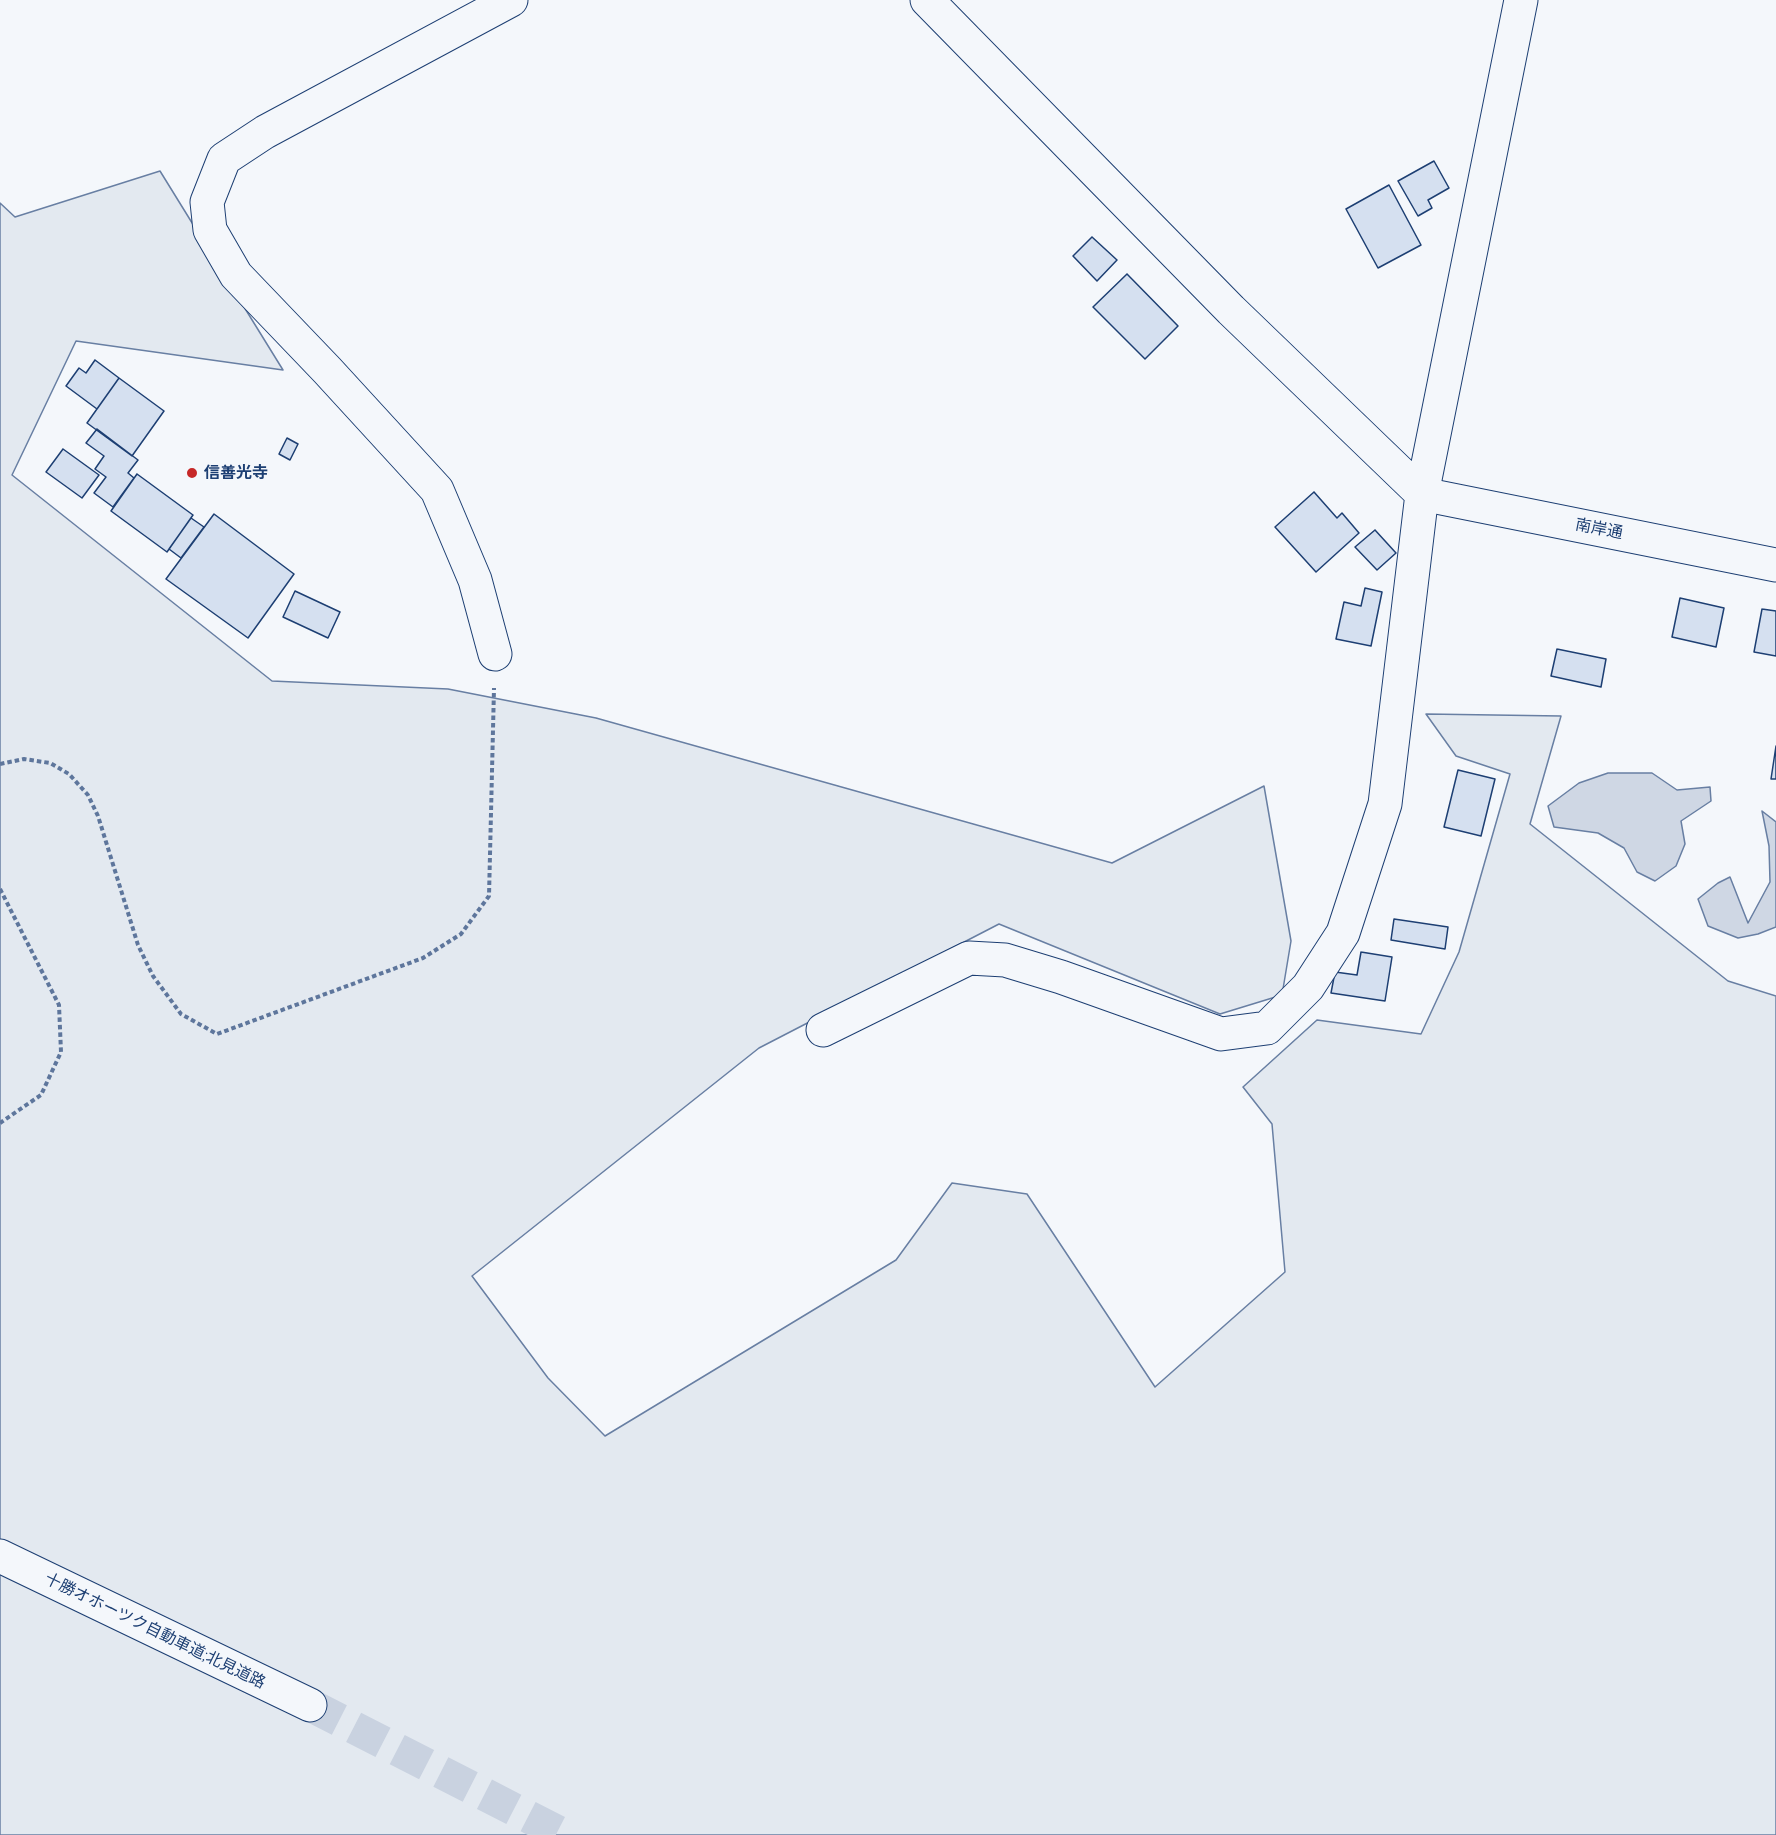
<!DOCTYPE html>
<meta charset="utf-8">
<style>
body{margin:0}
canvas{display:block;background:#f4f7fb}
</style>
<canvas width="1776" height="1835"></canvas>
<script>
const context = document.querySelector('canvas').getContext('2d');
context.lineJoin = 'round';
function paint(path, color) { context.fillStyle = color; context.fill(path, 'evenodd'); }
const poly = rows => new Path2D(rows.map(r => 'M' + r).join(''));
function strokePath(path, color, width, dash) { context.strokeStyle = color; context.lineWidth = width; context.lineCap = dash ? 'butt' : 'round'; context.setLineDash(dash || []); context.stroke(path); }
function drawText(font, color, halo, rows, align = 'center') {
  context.font = font + ' Quicksand,"Noto Sans JP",sans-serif'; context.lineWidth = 4.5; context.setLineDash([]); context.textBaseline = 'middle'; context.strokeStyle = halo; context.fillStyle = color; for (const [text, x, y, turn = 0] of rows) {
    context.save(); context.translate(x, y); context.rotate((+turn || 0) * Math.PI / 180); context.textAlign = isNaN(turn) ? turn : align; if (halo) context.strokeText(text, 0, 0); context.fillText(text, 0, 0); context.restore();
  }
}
const green = poly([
 [160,171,283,370,76,341,12,475,272,681,448,689,596,718,1112,863,1264,786,1291,941,1282,995,1220,1014,999,924,759,1048,472,1276,548,1378,605,1436,896,1260,952,1183,1027,1194,1155,1387,1285,1272,1272,1124,1243,1087,1317,1020,1421,1034,1459,952,1510,774,1456,756,1426,714,1561,716,1530,824,1728,981,1776,996,1776,1835,0,1835,0,203,15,217,160,171]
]);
const water = poly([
 [1608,773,1652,773,1677,790,1710,787,1711,801,1681,821,1685,844,1676,866,1655,881,1637,872,1624,848,1598,833,1554,827,1548,806,1579,783,1608,773],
 [1762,811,1776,822,1776,927,1758,934,1738,938,1708,926,1698,899,1718,883,1730,877,1748,923,1770,882,1769,846,1762,811]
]);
const building = poly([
 [1434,161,1449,188,1428,200,1432,208,1418,216,1398,181,1434,161],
 [1389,185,1421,245,1378,268,1346,209,1389,185],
 [1092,237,1117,260,1097,281,1073,256,1092,237],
 [1127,274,1178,326,1145,359,1093,307,1127,274],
 [95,360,119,378,97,409,66,386,79,368,86,373,95,360],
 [119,378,164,411,132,456,87,423,119,378],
 [97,429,138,460,128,473,134,478,113,507,94,493,106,477,95,469,104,456,86,443,97,429],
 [287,438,298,444,290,460,279,454,287,438],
 [63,449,99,475,82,498,46,472,63,449],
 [137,474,193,515,167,552,111,511,137,474],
 [1314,492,1337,518,1342,513,1359,533,1316,572,1275,527,1314,492],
 [214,514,294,574,248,638,166,579,214,514],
 [191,518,204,527,181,558,169,549,191,518],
 [1375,530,1396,553,1377,570,1355,547,1375,530],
 [1365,588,1382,592,1371,646,1336,639,1344,602,1361,606,1365,588],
 [295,591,340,612,328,638,283,617,295,591],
 [1680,598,1724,608,1716,647,1672,637,1680,598],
 [1762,609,1776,611,1776,656,1754,652,1762,609],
 [1557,649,1606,659,1601,687,1551,676,1557,649],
 [1776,746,1776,779,1771,779,1776,746],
 [1458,770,1495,779,1481,836,1444,827,1458,770],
 [1394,919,1448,927,1445,949,1391,940,1394,919],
 [1361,952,1392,957,1385,1001,1331,993,1335,972,1357,975,1361,952]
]);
const motorwayTunnel = poly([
 [310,1705,564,1835]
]);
const path = poly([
 [0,764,24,759,50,763,69,774,88,795,98,816,138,945,153,976,181,1014,217,1034,423,958,461,934,489,896,494,688],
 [0,889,59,1005,61,1052,41,1095,0,1123]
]);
const minor = poly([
 [927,0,1231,310,1422,494],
 [495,654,475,580,437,490,327,370,236,275,210,230,207,202,224,159,265,132,511,0],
 [823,1030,969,958,1005,960,1061,977,1221,1034,1267,1028,1308,987,1343,933,1385,804,1422,494,1521,0]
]);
const secondary = poly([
 [1422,494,1776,565]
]);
const motorway = poly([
 [0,1556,310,1705]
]);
const markers = [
 [192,473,6,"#c62828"]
];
const poiNames = [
 ["信善光寺",204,473]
];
const streetNames = [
 ["南岸通",1599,529,11],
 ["十勝オホーツク自動車道;北見道路",155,1631,26]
];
paint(green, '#e3e9f0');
strokePath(green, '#687fa3', 1.5);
paint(water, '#cfd7e4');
strokePath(water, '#687fa3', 1.5);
paint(building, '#d5e0f0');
strokePath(building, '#1d3f73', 1.5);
strokePath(motorwayTunnel, '#c9d2e0', 33, [33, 16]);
strokePath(minor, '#1d3f73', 35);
strokePath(secondary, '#1d3f73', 35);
strokePath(motorway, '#1d3f73', 35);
strokePath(path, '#5e769c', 4, [4.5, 3]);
strokePath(minor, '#f4f7fb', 33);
strokePath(secondary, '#f4f7fb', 33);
strokePath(motorway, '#f4f7fb', 33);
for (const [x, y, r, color] of markers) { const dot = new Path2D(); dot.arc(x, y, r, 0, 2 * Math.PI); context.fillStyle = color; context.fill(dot); strokePath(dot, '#f4f7fb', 2); }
drawText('bold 16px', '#1d3f73', '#f4f7fb', poiNames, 'left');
drawText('16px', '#1d3f73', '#f4f7fb', streetNames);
</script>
